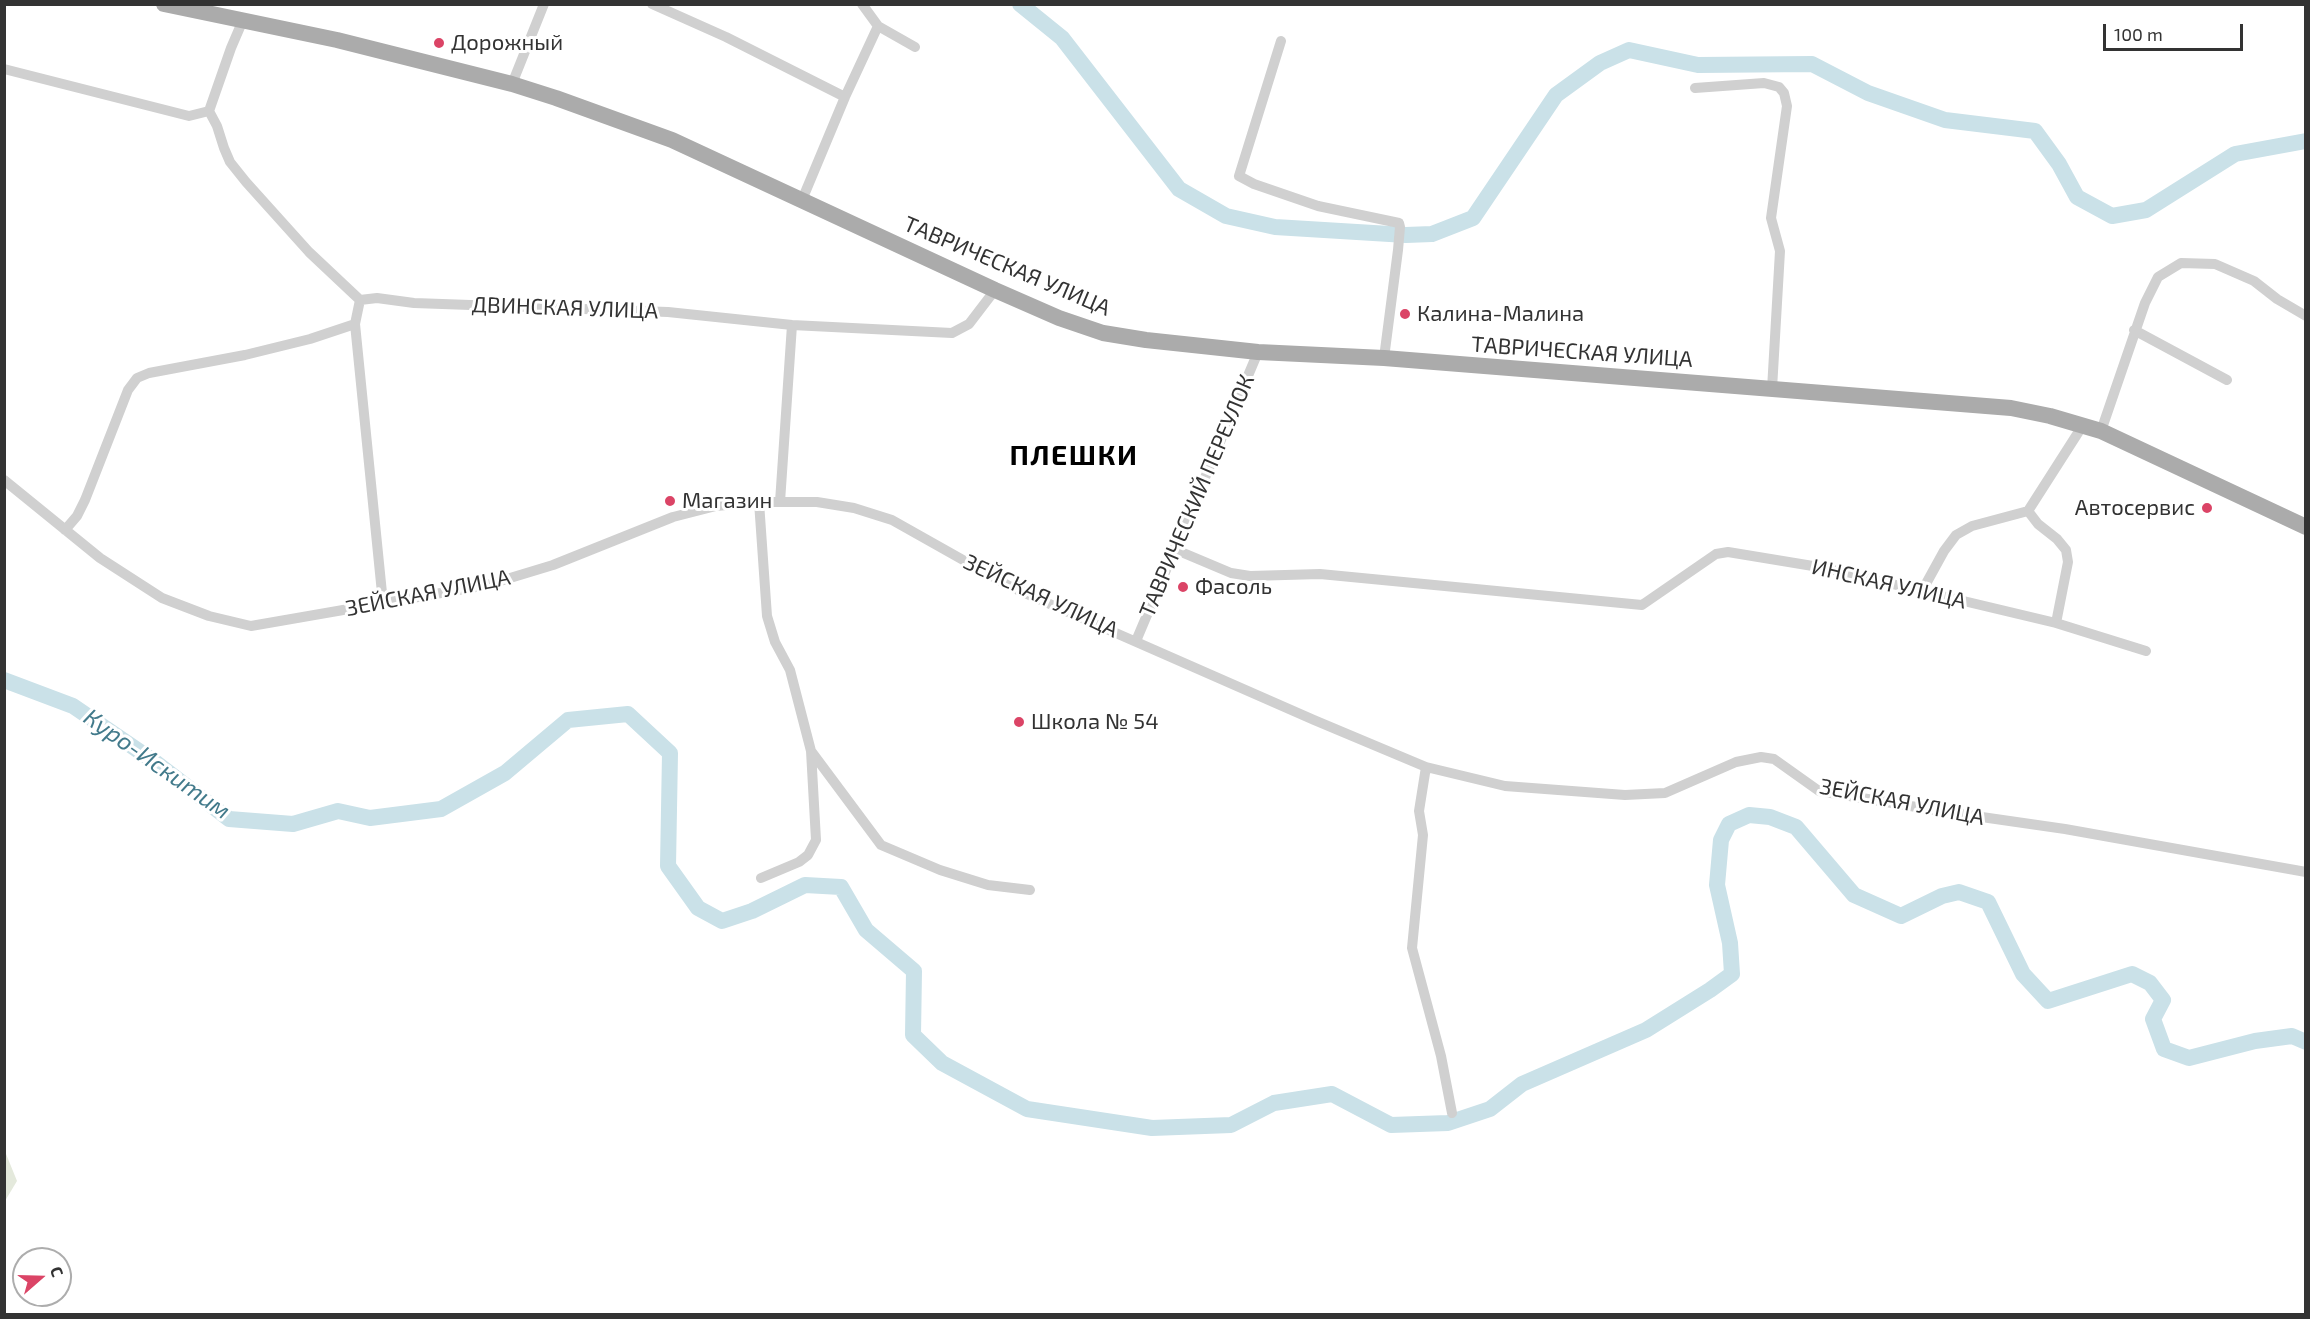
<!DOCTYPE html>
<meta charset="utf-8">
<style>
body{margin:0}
#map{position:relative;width:2310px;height:1319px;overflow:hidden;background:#fff;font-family:"Exo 2",sans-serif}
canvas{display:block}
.frame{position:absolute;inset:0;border:6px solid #333;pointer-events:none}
.north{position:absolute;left:12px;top:1247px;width:60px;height:60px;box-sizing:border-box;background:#fff;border:2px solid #adadad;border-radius:50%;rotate:70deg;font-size:16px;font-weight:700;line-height:24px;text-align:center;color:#333}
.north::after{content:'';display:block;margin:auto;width:21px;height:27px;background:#db4466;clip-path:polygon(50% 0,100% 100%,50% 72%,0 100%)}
.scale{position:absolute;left:2103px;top:24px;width:140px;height:27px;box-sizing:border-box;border:3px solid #333;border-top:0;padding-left:8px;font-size:18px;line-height:21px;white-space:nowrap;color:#333;-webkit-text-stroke:4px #fff;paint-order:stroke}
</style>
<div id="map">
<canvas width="2310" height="1319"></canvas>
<div class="frame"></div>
<div class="north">С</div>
<div class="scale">100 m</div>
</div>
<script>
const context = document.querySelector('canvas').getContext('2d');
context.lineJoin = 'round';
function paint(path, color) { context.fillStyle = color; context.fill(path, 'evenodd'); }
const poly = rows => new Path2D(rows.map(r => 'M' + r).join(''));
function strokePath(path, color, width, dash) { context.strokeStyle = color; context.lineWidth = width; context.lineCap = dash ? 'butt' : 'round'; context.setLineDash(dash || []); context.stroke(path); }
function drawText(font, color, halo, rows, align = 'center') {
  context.font = font + ' "Exo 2",sans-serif'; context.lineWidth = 6; context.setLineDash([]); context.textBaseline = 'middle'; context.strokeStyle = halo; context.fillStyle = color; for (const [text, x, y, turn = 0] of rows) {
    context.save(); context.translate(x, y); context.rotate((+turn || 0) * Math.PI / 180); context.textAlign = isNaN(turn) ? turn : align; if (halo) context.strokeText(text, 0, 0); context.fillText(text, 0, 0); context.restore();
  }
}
const green = poly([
 [4,1149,17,1181,5,1201,4,1201]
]);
const river = poly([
 [1020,4,1062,38,1179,189,1226,216,1275,227,1406,235,1432,234,1473,218,1556,95,1600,63,1629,50,1698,65,1812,64,1868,93,1945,120,2035,131,2059,164,2077,197,2112,216,2146,210,2235,154,2306,141],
 [4,680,73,706,155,762,229,819,293,824,338,811,370,818,441,809,505,773,568,720,628,714,670,753,668,866,698,908,722,921,752,911,805,885,841,887,866,930,914,971,913,1035,942,1063,1027,1109,1152,1128,1231,1125,1274,1103,1332,1094,1391,1125,1448,1123,1490,1109,1522,1084,1646,1030,1710,990,1732,974,1730,943,1717,885,1721,840,1729,824,1749,815,1770,817,1796,827,1854,895,1901,916,1942,896,1959,892,1988,902,2023,974,2048,1001,2132,974,2150,983,2163,1000,2153,1019,2164,1049,2189,1058,2255,1041,2292,1036,2306,1042]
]);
const minor = poly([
 [652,4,726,37,845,97],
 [243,20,231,48,209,111,217,126,224,148,230,162,246,182,309,252,360,300,377,298,414,303,668,312,792,325,952,333,969,324,995,290],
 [878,26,915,47],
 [1281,41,1239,176,1254,184,1318,206,1399,223,1400,227,1398,250,1384,358],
 [4,69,189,116,209,111],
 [512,84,544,4],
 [1695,88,1764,83,1779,87,1784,93,1787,106,1771,218,1780,251,1772,389],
 [802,200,845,97,878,26,862,4],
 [360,300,355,324,383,603],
 [2134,330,2227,380],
 [2101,431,2145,303,2158,277,2181,263,2215,264,2254,281,2277,299,2306,316],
 [4,480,100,558,162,598,209,616,251,626,487,585,553,565,673,517,716,506,759,502,817,502,854,508,892,520,1011,587,1314,720,1426,767,1505,786,1625,795,1665,793,1736,762,1761,757,1774,759,1819,791,1947,812,2065,829,2306,872],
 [759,502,767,616,775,642,790,670,811,751,816,840,808,855,799,862,761,878],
 [780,502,792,325],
 [2028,511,2038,524,2057,539,2066,550,2068,562,2056,623],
 [65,530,77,516,85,500,128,390,137,378,149,373,245,355,310,339,355,324],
 [1174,549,1231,573,1250,576,1320,574,1642,605,1716,554,1728,552,1825,568,2056,623,2146,651],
 [1922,591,1944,551,1956,535,1972,526,2028,511,2083,425],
 [1136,641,1258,352],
 [811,751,881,845,940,870,988,885,1030,890],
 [1426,767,1419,811,1423,835,1412,948,1441,1056,1452,1113]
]);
const primary = poly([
 [164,4,337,40,512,84,556,98,672,140,995,290,1059,318,1103,333,1146,340,1258,352,1384,358,2011,408,2050,416,2101,431,2306,527]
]);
const markers = [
 [439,43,6,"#db4466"],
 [1405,314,6,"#db4466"],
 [670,501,6,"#db4466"],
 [2207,508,6,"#db4466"],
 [1183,587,6,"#db4466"],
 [1019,722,6,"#db4466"]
];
const poiNames = [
 ["Дорожный",451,43],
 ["Калина-Малина",1417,314],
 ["Магазин",682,501],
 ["Автосервис",2195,508,"right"],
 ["Фасоль",1195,587],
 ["Школа № 54",1031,722]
];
const streetNames = [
 ["ТАВРИЧЕСКАЯ УЛИЦА",1007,266,23],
 ["ДВИНСКАЯ УЛИЦА",565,308,2],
 ["ТАВРИЧЕСКАЯ УЛИЦА",1582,352,4],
 ["ТАВРИЧЕСКИЙ ПЕРЕУЛОК",1197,496,-67],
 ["ИНСКАЯ УЛИЦА",1889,584,13],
 ["ЗЕЙСКАЯ УЛИЦА",428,593,-11],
 ["ЗЕЙСКАЯ УЛИЦА",1041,596,25],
 ["ЗЕЙСКАЯ УЛИЦА",1902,802,11]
];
const waterNames = [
 ["Куро-Искитим",157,764,35]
];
const districtNames = [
 ["ПЛЕШКИ",1074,456]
];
paint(green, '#e4e9dc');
strokePath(river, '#cae1e8', 16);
strokePath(minor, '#d0d0d0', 10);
strokePath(primary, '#ababab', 16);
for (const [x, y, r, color] of markers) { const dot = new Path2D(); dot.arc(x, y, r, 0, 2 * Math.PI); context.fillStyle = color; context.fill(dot); strokePath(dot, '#fff', 2); }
drawText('22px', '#333', '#fff', poiNames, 'left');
drawText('22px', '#333', '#fff', streetNames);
drawText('italic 24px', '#427a8b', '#fff', waterNames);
context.letterSpacing = '1.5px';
drawText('bold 28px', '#000', '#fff', districtNames);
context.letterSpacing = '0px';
</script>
